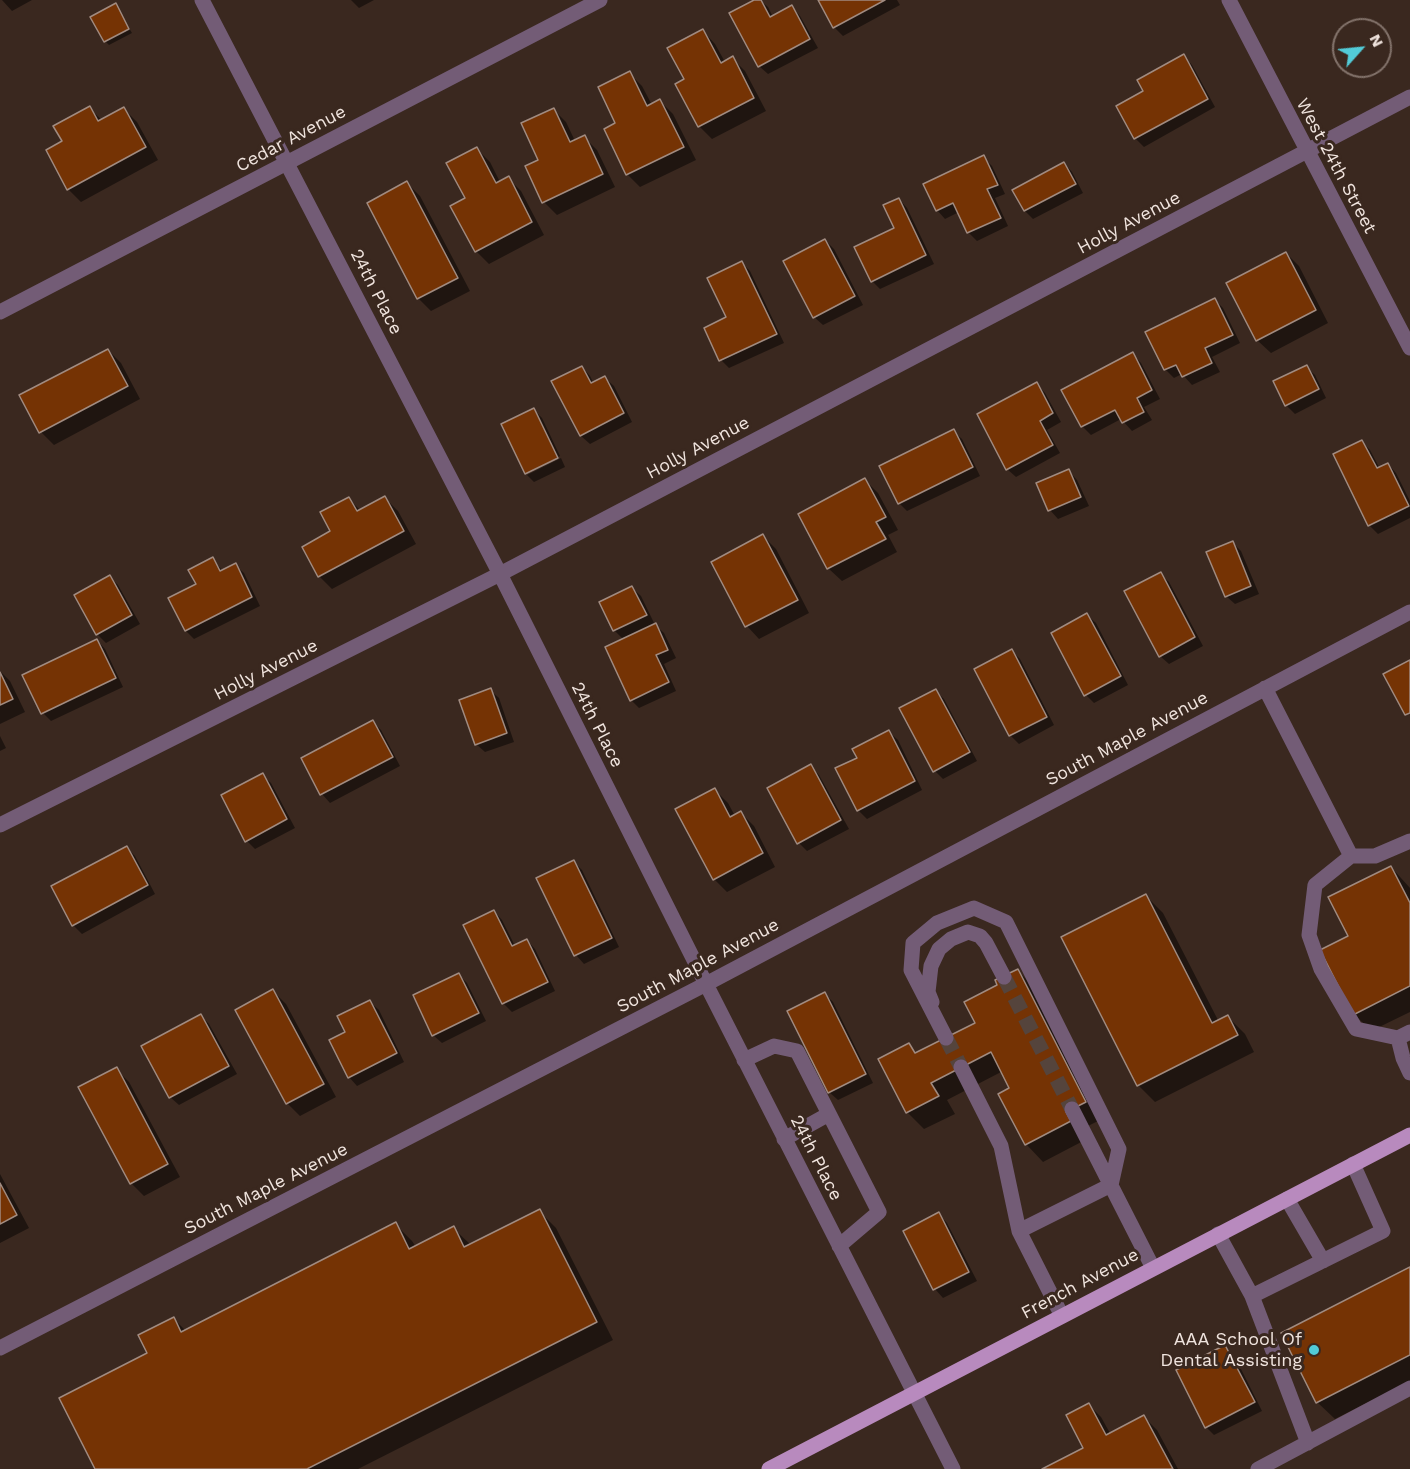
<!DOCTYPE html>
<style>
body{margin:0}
#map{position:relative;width:1410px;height:1469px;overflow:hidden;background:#3a281f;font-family:"Work Sans",sans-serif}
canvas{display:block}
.north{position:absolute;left:1332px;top:18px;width:60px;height:60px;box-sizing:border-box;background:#3a281f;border:2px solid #83736b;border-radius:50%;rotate:63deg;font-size:16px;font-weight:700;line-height:24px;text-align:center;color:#f0e4de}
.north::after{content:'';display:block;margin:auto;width:21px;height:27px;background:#52cbd7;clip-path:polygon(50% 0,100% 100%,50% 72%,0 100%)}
</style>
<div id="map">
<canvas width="1410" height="1469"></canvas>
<div class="north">N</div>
</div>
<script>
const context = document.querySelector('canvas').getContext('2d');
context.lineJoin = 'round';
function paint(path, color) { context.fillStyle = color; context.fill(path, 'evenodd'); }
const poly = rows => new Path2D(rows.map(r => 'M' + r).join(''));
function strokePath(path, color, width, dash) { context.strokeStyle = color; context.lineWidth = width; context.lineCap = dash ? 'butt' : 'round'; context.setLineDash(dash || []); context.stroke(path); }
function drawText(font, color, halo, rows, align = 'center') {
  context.font = font + ' "Work Sans",sans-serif'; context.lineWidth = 6; context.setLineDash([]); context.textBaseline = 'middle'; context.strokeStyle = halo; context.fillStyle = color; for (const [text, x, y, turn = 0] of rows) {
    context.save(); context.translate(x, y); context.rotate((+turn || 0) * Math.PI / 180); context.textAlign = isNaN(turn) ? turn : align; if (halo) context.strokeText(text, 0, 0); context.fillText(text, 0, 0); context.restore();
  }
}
const shadow = poly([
 [2,0,32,0,12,11],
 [351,0,374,0,359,8],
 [757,0,760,0,768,7,773,17,792,7,800,16,818,48,768,74,759,66],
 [819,0,897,0,900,5,843,36,834,27],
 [115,5,132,33,109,45,105,41],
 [703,31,715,44,725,62,732,58,745,71,766,111,712,139,699,126,677,85,686,80],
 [1184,56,1192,65,1215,107,1144,147,1135,138,1118,106,1145,91],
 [629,73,642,86,652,105,660,101,673,114,696,160,640,187,627,174,617,124],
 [89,108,103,121,124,109,137,122,158,160,81,202,68,189,48,151,64,142],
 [553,109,566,122,575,141,584,137,597,150,615,187,557,215,544,202,540,160],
 [477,149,490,162,500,182,508,178,521,191,544,235,489,264,476,251,467,198],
 [983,157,992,166,1005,194,995,198,1008,226,977,241,968,232,959,212,945,219,937,210],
 [1064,163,1072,172,1083,193,1033,219,1025,211],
 [407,183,420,196,470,291,431,311,418,298],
 [899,199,907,208,934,264,880,289,872,281,896,228],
 [825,240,834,249,863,305,823,325,814,317],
 [1286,253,1299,266,1328,323,1271,353,1258,341,1228,284],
 [742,263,750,271,784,343,729,368,721,360,728,318],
 [1215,300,1223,308,1240,343,1212,357,1220,372,1192,385,1182,374,1174,378,1165,369],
 [108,350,121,363,140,399,54,445,41,432],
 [1133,354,1141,363,1160,399,1144,407,1152,420,1132,431,1121,419,1091,435,1082,426,1063,391],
 [582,367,590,376,594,384,605,378,614,386,632,422,590,444,581,436,553,382],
 [1306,367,1315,375,1326,398,1295,414,1286,405],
 [1037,384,1045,393,1061,422,1047,430,1060,453,1016,477,1007,469],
 [534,410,542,418,560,456,527,471,527,475,526,473],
 [953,431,962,439,980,476,907,511,899,503],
 [1362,442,1370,450,1380,469,1388,464,1396,473,1410,501,1410,518,1378,534,1369,525],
 [561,458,565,467,534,482,527,475],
 [1069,471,1077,480,1089,506,1058,519,1050,510,1038,484],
 [865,480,878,493,898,530,888,535,897,552,842,581,829,569,800,514],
 [385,498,398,511,416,544,332,589,319,576,304,547,332,532,349,499,361,511],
 [763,536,776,549,809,613,759,639,747,626,713,563],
 [1232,542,1241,551,1259,594,1235,604,1226,596],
 [212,559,223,571,235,565,244,573,260,606,194,639,186,631,170,599,198,585],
 [1160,574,1169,582,1203,646,1169,664,1160,656],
 [110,577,118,585,140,624,106,643,97,634],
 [632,588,641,596,655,625,664,633,676,658,664,664,676,691,639,708,631,700,624,640,614,630,601,602],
 [1087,615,1096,623,1128,685,1094,703,1086,695],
 [97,640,105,649,123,687,51,721,43,713],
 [1012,651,1020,659,1054,725,1019,744,1010,735],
 [0,671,10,681,25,712,0,724],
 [490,690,499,698,514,742,485,752,476,744],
 [936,691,944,699,977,761,943,779,935,771],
 [373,722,381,730,400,766,330,803,322,794,303,759],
 [889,732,898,740,922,790,867,819,858,810],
 [0,736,6,748,0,751],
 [810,766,819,775,849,829,807,851,799,843],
 [262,775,271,783,295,828,255,849,247,841],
 [715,790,728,803,735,816,741,813,754,826,775,867,727,892,714,879],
 [127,848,135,856,155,894,82,934,73,925],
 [573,861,582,870,619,947,584,964,576,955],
 [1391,867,1410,888,1410,1012,1371,1031,1354,1014,1350,937],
 [1146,896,1163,913,1219,1022,1228,1017,1245,1034,1254,1052,1155,1102,1138,1085],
 [494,911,502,920,515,946,527,940,535,949,555,991,512,1012,503,1003,465,925],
 [1018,971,1035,988,1102,1119,1082,1129,1087,1139,1043,1162,1026,1144,1011,1088,1003,1071,947,1100,955,1114,924,1129,907,1112,909,1045,918,1054,977,1024,999,986],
 [459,975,467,983,486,1021,442,1043,433,1035],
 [273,991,286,1004,336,1097,300,1116,287,1103],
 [825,994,833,1002,873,1083,838,1100,829,1092],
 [370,1002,379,1010,404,1062,357,1086,349,1077,347,1033],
 [201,1016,209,1024,237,1074,179,1105,170,1097],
 [116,1069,129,1082,180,1177,144,1196,131,1183],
 [0,1174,29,1228,0,1243],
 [539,1211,556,1228,613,1340,358,1469,96,1469,149,1354,174,1319,186,1331,395,1224,412,1241,416,1247,453,1228,471,1245],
 [939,1214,947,1223,977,1281,943,1298,935,1289,905,1231],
 [1410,1269,1410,1381,1335,1419,1317,1402],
 [1225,1347,1234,1355,1262,1411,1214,1435,1206,1427],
 [1089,1405,1101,1417,1111,1435,1144,1417,1157,1430,1178,1469,1046,1469,1085,1448]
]);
const building = poly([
 [754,0,761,0,770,17,792,5,810,39,758,67,729,13,754,0],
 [818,0,885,0,833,28,818,0],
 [116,3,129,29,104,42,90,17,116,3],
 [703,29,721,63,733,56,754,98,698,127,675,84,684,79,667,48,703,29],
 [1184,54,1208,99,1134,139,1116,106,1143,91,1137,80,1184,54],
 [630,71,647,106,660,99,684,147,626,175,604,129,615,123,598,87,630,71],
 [90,106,98,121,124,107,146,147,67,190,46,150,62,141,53,126,90,106],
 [554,108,570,142,585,135,603,174,542,203,525,166,538,160,521,123,554,108],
 [477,147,496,183,509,176,532,222,475,252,450,206,465,198,446,163,477,147],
 [984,155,998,185,987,189,1001,218,967,233,953,203,936,211,923,184,984,155],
 [1064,162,1076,184,1024,211,1012,190,1064,162],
 [407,181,458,278,417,299,367,203,407,181],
 [899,198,926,255,871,282,854,247,894,228,883,205,899,198],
 [825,239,855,296,813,318,783,261,825,239],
 [1286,252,1316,310,1256,341,1226,283,1286,252],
 [742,261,777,334,719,361,704,328,726,317,707,278,742,261],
 [1215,298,1233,335,1205,348,1212,363,1182,377,1176,365,1164,370,1145,332,1215,298],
 [108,349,128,386,39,433,19,395,108,349],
 [1133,352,1152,390,1137,398,1144,412,1122,423,1115,410,1081,427,1061,390,1133,352],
 [1307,365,1319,389,1285,406,1273,381,1307,365],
 [582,366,591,383,605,376,624,413,580,436,551,381,582,366],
 [1037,382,1053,413,1040,421,1053,445,1006,470,977,414,1037,382],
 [534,408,558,458,525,474,501,424,534,408],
 [954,429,973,467,898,504,879,466,954,429],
 [1362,440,1377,468,1388,463,1409,506,1368,526,1333,454,1362,440],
 [1069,469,1081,497,1048,511,1036,483,1069,469],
 [865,478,886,517,876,522,886,539,827,569,798,514,865,478],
 [385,496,404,531,318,577,302,547,330,531,320,512,349,497,357,511,385,496],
 [763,534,798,600,745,627,711,562,763,534],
 [1233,541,1251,586,1225,597,1206,552,1233,541],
 [213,557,220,571,236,563,252,597,185,631,168,598,196,584,188,570,213,557],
 [1161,572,1195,637,1159,657,1124,591,1161,572],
 [110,575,132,615,96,635,74,595,110,575],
 [632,586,647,615,613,631,599,602,632,586],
 [1087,613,1121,676,1084,696,1051,633,1087,613],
 [656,623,668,650,656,655,669,682,630,701,605,647,656,623],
 [97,639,116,678,41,714,22,675,97,639],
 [1012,649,1047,717,1009,736,974,669,1012,649],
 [1410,660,1410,713,1405,715,1383,674,1410,660],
 [0,672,13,699,0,705,0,672],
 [491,688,507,733,475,745,459,700,491,688],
 [936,689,970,752,933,772,899,708,936,689],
 [373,720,393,757,320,795,301,758,373,720],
 [889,730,915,781,857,811,835,768,857,758,852,749,889,730],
 [811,764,841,820,797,844,767,788,811,764],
 [263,773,287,819,245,842,221,795,263,773],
 [715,788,730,817,741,811,763,853,713,880,675,809,715,788],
 [127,846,148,885,72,926,51,886,127,846],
 [574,860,612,938,574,956,536,878,574,860],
 [1391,866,1410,903,1410,986,1353,1015,1320,950,1348,936,1328,897,1391,866],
 [1146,894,1212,1023,1228,1015,1238,1035,1137,1086,1061,937,1146,894],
 [494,910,512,946,527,939,548,982,502,1004,463,925,494,910],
 [1018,969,1086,1102,1066,1112,1071,1121,1025,1145,998,1094,1009,1088,991,1052,931,1083,939,1096,906,1113,878,1059,909,1043,915,1053,975,1023,964,1002,997,985,995,980,1018,969],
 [459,973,479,1013,432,1036,413,995,459,973],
 [273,989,324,1084,286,1104,235,1010,273,989],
 [825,992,866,1074,828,1093,787,1011,825,992],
 [370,1000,397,1053,348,1078,329,1040,345,1032,337,1016,370,1000],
 [201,1014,229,1066,169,1098,141,1046,201,1014],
 [117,1067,168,1164,130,1184,78,1087,117,1067],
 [0,1183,17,1215,0,1224,0,1183],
 [540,1209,597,1322,307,1469,95,1469,59,1398,147,1353,138,1335,174,1317,181,1332,396,1222,409,1249,454,1226,464,1247,540,1209],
 [939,1212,969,1272,933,1290,903,1231,939,1212],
 [1410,1267,1410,1355,1316,1403,1281,1333,1410,1267],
 [1225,1345,1255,1402,1205,1428,1176,1370,1225,1345],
 [1089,1403,1106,1435,1144,1415,1173,1469,1042,1469,1083,1448,1066,1415,1089,1403]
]);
const minorTunnel = poly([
 [1004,977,1072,1109],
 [946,1038,961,1067]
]);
const minor = poly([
 [202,0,500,574,706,984,953,1469],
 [1229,0,1410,348],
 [0,312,600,0],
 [1265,688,1351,856,1375,856,1410,841],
 [0,825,500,574,1410,97],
 [1351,856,1315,885,1309,935,1321,969,1356,1029,1398,1038],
 [932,1002,928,992,931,966,939,949,951,939,968,932,980,936,986,943,1004,977],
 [1410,1032,1398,1038,1403,1058,1410,1073],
 [946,1038,911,970,913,943,937,923,974,908,1006,922,1119,1149,1111,1185],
 [744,1060,774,1046,797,1051,879,1212,839,1246],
 [961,1067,1001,1146,1019,1231],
 [1072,1109,1153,1268],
 [784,1139,829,1114],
 [1287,1199,1323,1261],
 [1218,1234,1252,1296,1308,1443],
 [1252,1296,1383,1231,1353,1164],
 [1062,1316,1019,1231,1111,1185],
 [0,1348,706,984,1410,612],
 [1258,1469,1410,1388]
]);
const major = poly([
 [769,1469,1410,1135]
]);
const markers = [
 [1314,1350,6,"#52cbd7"]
];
const streetNames = [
 ["Cedar Avenue",291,139,-28],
 ["West 24th Street",1336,166,62],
 ["Holly Avenue",1129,223,-28],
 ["24th Place",376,292,63],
 ["Holly Avenue",698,448,-28],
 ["Holly Avenue",266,670,-27],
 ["24th Place",597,725,63],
 ["South Maple Avenue",1127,739,-28],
 ["South Maple Avenue",698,966,-28],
 ["24th Place",816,1158,63],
 ["South Maple Avenue",266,1189,-27],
 ["French Avenue",1080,1284,-28]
];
const poiNames = [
 ["AAA School Of",1302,1340],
 ["Dental Assisting",1302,1361]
];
paint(shadow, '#0007');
paint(building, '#753304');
strokePath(building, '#a18b80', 1.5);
strokePath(minorTunnel, '#55443c', 15, [15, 8]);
strokePath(minor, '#735c76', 15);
strokePath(major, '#b88abe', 15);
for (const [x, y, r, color] of markers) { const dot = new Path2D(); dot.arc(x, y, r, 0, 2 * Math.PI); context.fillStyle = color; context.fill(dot); strokePath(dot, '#3a281f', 2); }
drawText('18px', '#f0e4de', '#3a281f', streetNames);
drawText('18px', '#f0e4de', '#3a281f', poiNames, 'right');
</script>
